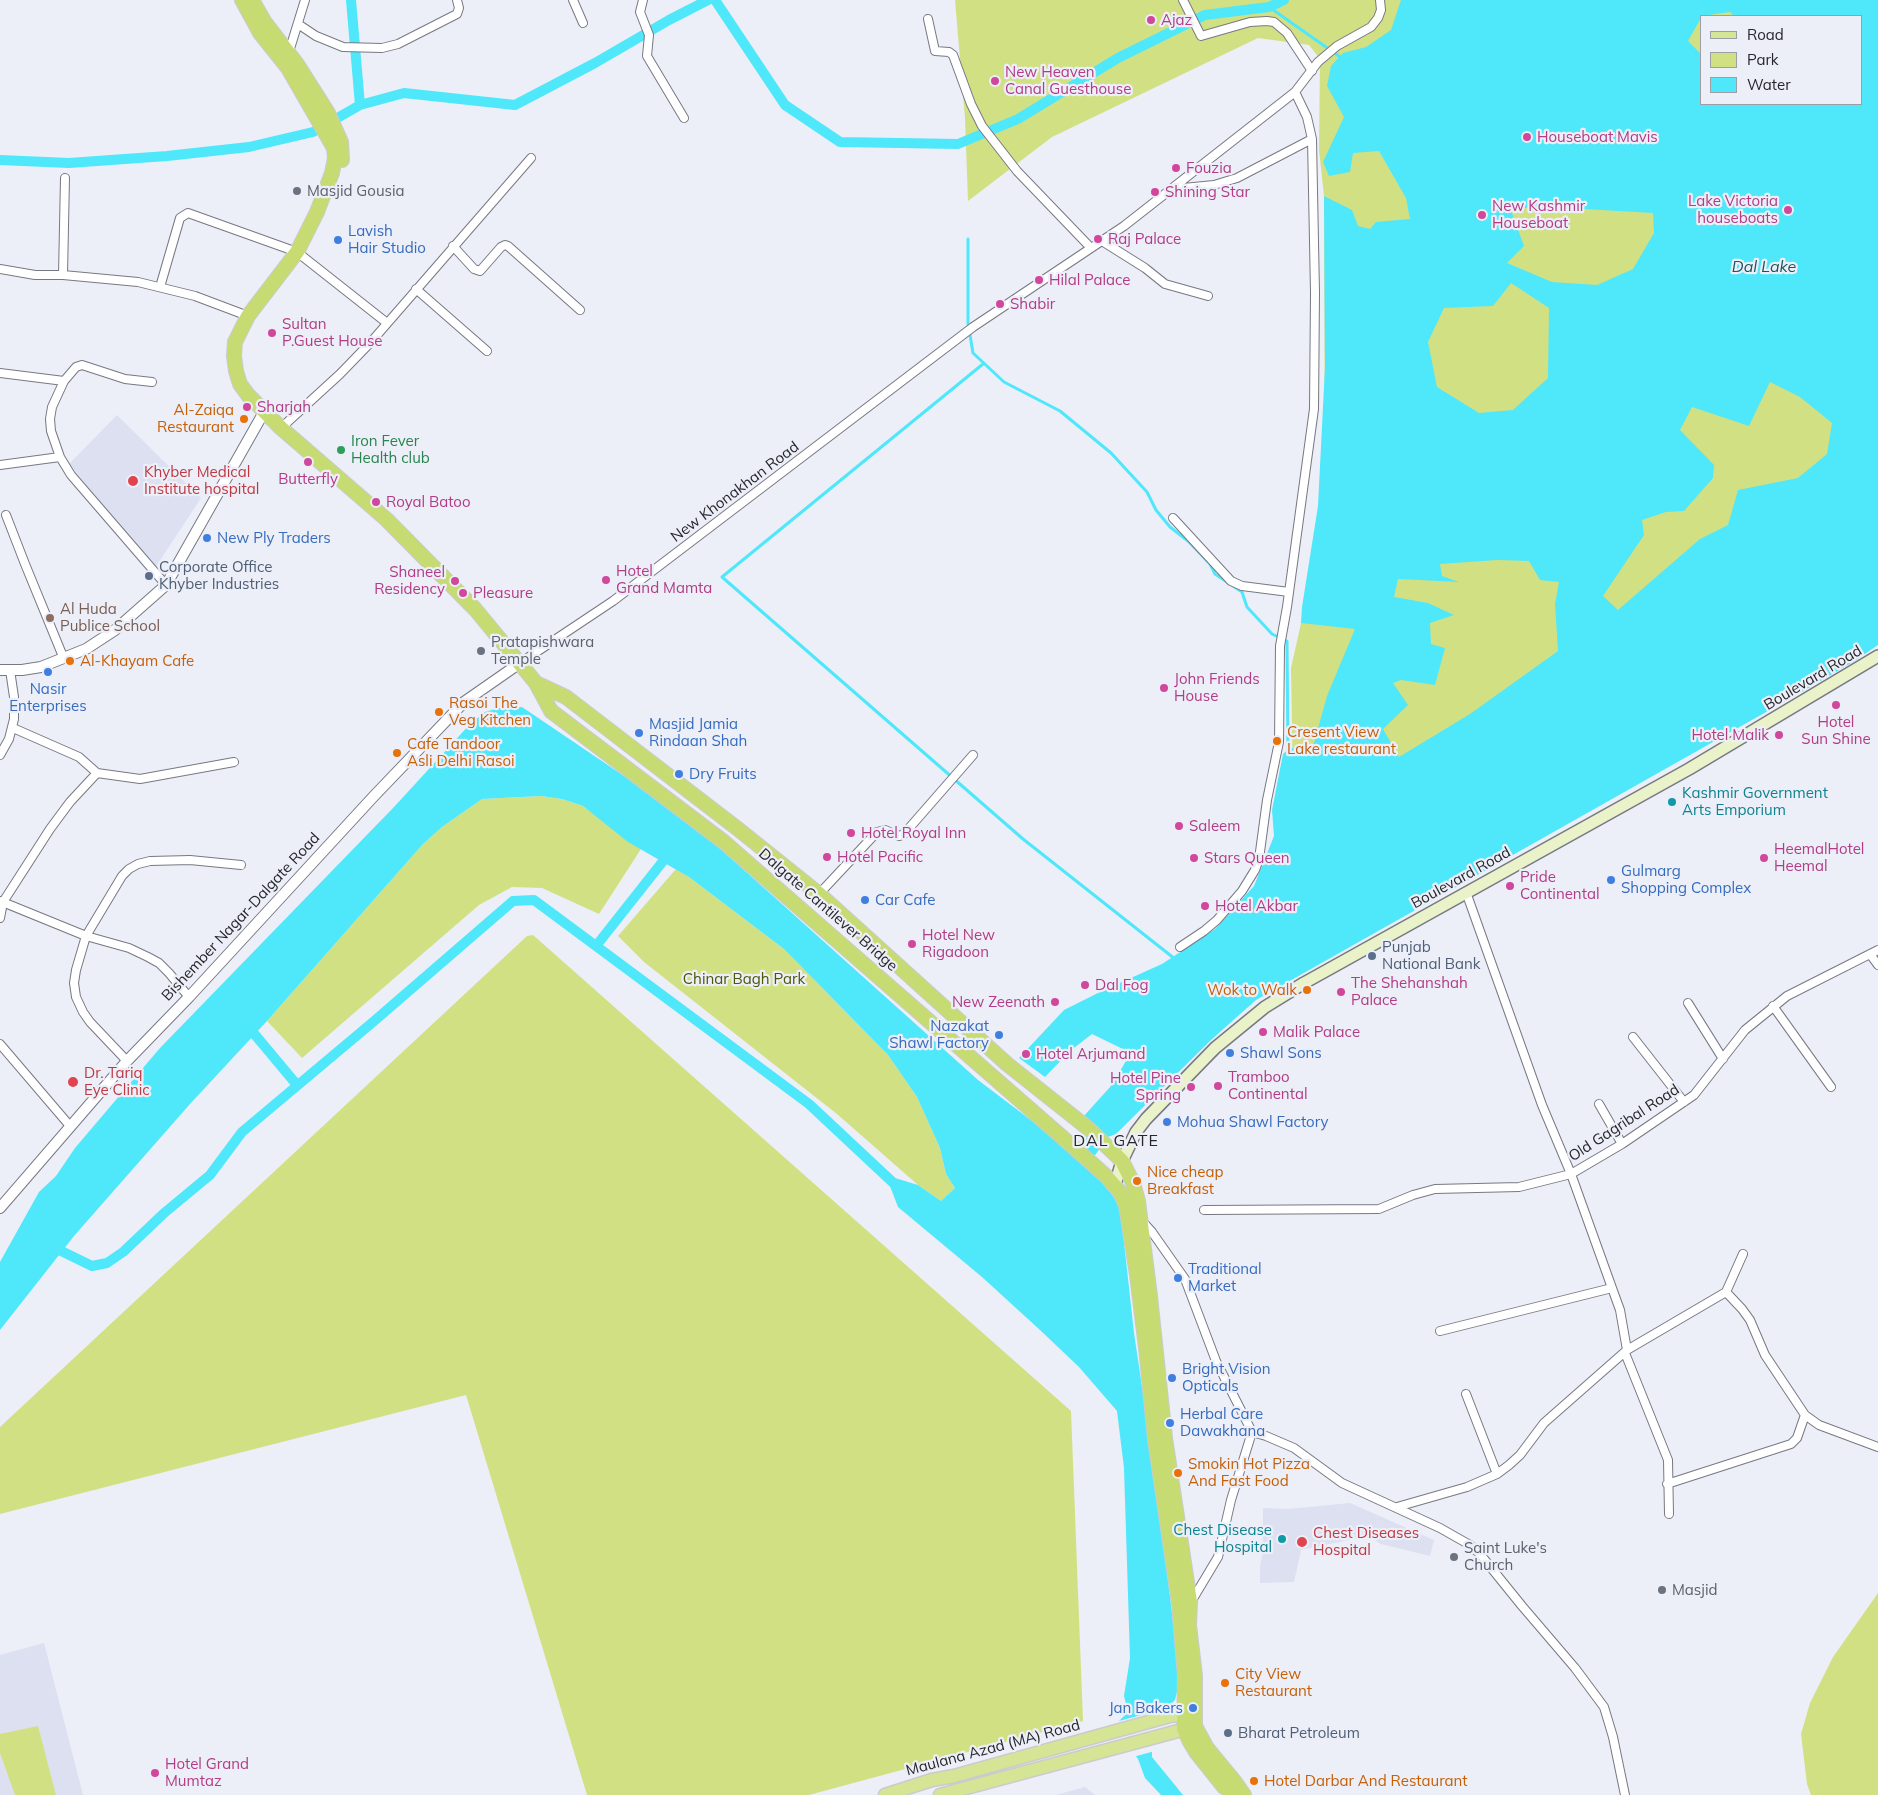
<!DOCTYPE html>
<style>
body{margin:0}
#map{position:relative;width:1878px;height:1795px;overflow:hidden;background:#eceef8;font-family:Mulish,sans-serif}
canvas{display:block}
.legend{position:absolute;left:1700px;top:15px;width:162px;height:90px;box-sizing:border-box;background:#eceef8;border:1px solid #9d9ea6;margin:0;padding:6px 9px;list-style:none;font-size:15px;color:#26272b}
.legend li{display:flex;align-items:center;gap:10px;height:25px}
.legend b{width:25px;border:1px solid #9d9ea6}
</style>
<div id="map">
<canvas width="1878" height="1795"></canvas>
<ul class="legend">
<li><b style="height:6px;background:#d4e596"></b>Road</li>
<li><b style="height:14px;background:#d2e084"></b>Park</li>
<li><b style="height:14px;background:#4fe7fa"></b>Water</li>
</ul>
</div>
<script>
const context = document.querySelector('canvas').getContext('2d');
context.lineJoin = 'round';
function paint(path, color) { context.fillStyle = color; context.fill(path, 'evenodd'); }
const poly = rows => new Path2D(rows.map(r => 'M' + r).join(''));
function strokePath(path, color, width, dash) { context.strokeStyle = color; context.lineWidth = width; context.lineCap = dash ? 'butt' : 'round'; context.setLineDash(dash || []); context.stroke(path); }
function drawText(font, color, halo, rows, align = 'center') {
  context.font = font + ' Mulish,sans-serif'; context.lineWidth = 4.5; context.setLineDash([]); context.textBaseline = 'middle'; context.strokeStyle = halo; context.fillStyle = color; for (const [text, x, y, turn = 0] of rows) {
    context.save(); context.translate(x, y); context.rotate((+turn || 0) * Math.PI / 180); context.textAlign = isNaN(turn) ? turn : align; if (halo) context.strokeText(text, 0, 0); context.fillText(text, 0, 0); context.restore();
  }
}
const built = poly([
 [117,415,201,498,155,568,69,464],
 [1350,1503,1434,1540,1430,1556,1381,1544,1368,1536,1301,1550,1294,1582,1260,1583,1260,1567,1263,1550,1263,1508,1288,1509],
 [44,1643,83,1795,0,1795,0,1655],
 [1085,1787,1095,1795,1056,1795]
]);
const green = poly([
 [955,0,1878,0,1878,510,1295,909,1291,668,1325,516,1324,196,1319,150,1320,59,1309,45,1258,38,1052,137,968,201,965,118],
 [1702,16,1862,16,1862,104,1702,104],
 [541,796,562,799,583,806,641,849,599,914,542,888,512,887,479,905,302,1058,267,1021,423,844,442,827,482,799],
 [676,869,689,877,784,949,888,1055,917,1097,940,1148,946,1174,955,1188,941,1201,918,1185,837,1114,644,962,618,936],
 [533,935,1071,1411,1083,1721,809,1795,587,1795,466,1395,0,1514,0,1427,527,936],
 [1878,1593,1878,1795,1811,1795,1807,1784,1801,1734,1810,1703,1833,1657],
 [38,1726,56,1795,15,1795,0,1753,0,1734]
]);
const water = poly([
 [1401,0,1878,0,1878,645,1853,662,1798,694,1256,1000,1211,1040,1116,1134,1108,1137,1088,1165,1118,1202,1122,1224,1134,1333,1155,1474,1179,1670,1178,1688,1175,1700,1166,1709,1152,1715,1152,1757,1183,1795,1161,1795,1145,1778,1138,1759,1114,1726,1128,1712,1124,1696,1130,1658,1124,1468,1117,1411,1079,1367,1040,1330,982,1277,898,1207,890,1186,895,1178,918,1185,941,1201,955,1188,946,1174,940,1148,917,1097,888,1055,784,949,689,877,628,842,583,806,562,799,541,796,482,799,442,827,423,844,267,1021,190,1104,74,1236,0,1330,0,1262,39,1192,56,1176,75,1148,160,1048,394,807,471,723,485,712,502,707,522,707,627,778,714,843,978,1080,1073,1152,1096,1128,1083,1117,1111,1086,1126,1061,1127,1051,1092,1034,1070,1051,1045,1077,1019,1058,1064,1010,1104,990,1162,964,1215,929,1254,886,1274,836,1272,810,1283,754,1291,747,1300,754,1312,750,1327,696,1355,629,1301,623,1302,607,1318,506,1325,367,1324,196,1352,210,1358,226,1370,229,1376,222,1410,219,1406,198,1379,151,1353,153,1350,172,1329,176,1323,162,1344,117,1327,86,1331,66,1343,53,1366,47,1391,30],
 [1730,12,1734,16,1862,16,1862,104,1702,104,1702,55,1688,41,1702,16],
 [1509,205,1524,208,1584,209,1653,213,1654,233,1633,269,1597,285,1552,282,1507,263,1524,246],
 [1511,283,1549,308,1548,378,1513,410,1479,413,1437,387,1428,342,1444,308,1493,306],
 [1770,382,1800,397,1832,423,1827,454,1798,478,1738,490,1728,525,1700,539,1618,610,1603,596,1644,535,1642,520,1666,512,1684,511,1713,478,1714,465,1680,430,1692,407,1749,426],
 [1497,560,1529,561,1540,580,1559,582,1555,604,1558,651,1470,714,1399,757,1383,729,1408,705,1393,683,1401,680,1435,685,1445,648,1431,644,1430,623,1454,615,1428,603,1394,597,1398,579,1459,582,1442,576,1440,564]
]);
const pier = poly([
 [1168,1708,1167,1711,1154,1717,1155,1751,1133,1757,1112,1727,1112,1725,1115,1722]
]);
const stream = poly([
 [1269,7,1343,59],
 [968,239,968,323,973,353,1004,382,1060,411,1111,453,1147,492,1156,510,1170,527,1188,541,1210,564,1215,574,1242,592,1247,607,1272,634,1287,641,1288,754],
 [983,364,722,577,1023,839,1175,959]
]);
const canal = poly([
 [351,0,360,105],
 [715,0,785,105,840,142,958,144,1018,119,1118,58,1205,15,1269,7,1284,0],
 [0,160,69,163,167,156,249,147,313,132,360,105,404,93,515,105,595,63,669,20,708,0],
 [596,946,671,851],
 [246,1024,297,1085],
 [53,1247,92,1266,107,1263,123,1252,163,1214,210,1175,242,1132,373,1022,513,901,534,900,809,1104,902,1191]
]);
const minor = poly([
 [573,0,583,23],
 [643,0,640,12,649,35,647,56,684,118],
 [1183,0,1201,36,1250,22,1267,21,1274,22,1287,33,1312,71],
 [928,19,935,51,949,52,953,55,971,104,982,126,1017,171,1091,248],
 [298,24,316,36,343,47,382,48,398,44,453,16,457,14,459,8,457,0],
 [288,55,305,0],
 [1173,189,1214,185,1237,178,1312,139],
 [1102,241,1145,268,1165,284,1208,296],
 [453,246,474,269,480,271,501,247,505,245,508,246,580,310],
 [0,269,35,275,63,275,138,282,195,296,248,316],
 [63,275,65,178],
 [160,287,180,218,188,213,297,252,387,323],
 [416,289,487,351],
 [0,373,64,381,76,367,82,365,125,379,152,382],
 [64,381,52,407,50,419,51,431,60,457,71,475,166,585],
 [281,428,340,374,371,342,531,158],
 [0,465,60,457],
 [6,515,25,564,64,659],
 [1173,518,1231,581,1242,586,1289,592],
 [520,663,613,601,973,327,1124,226,1295,92,1318,62,1337,46,1371,27,1378,18,1381,10,1380,0],
 [13,728,79,757,97,773,140,779,234,762],
 [0,755,9,739,14,719,14,697,10,670],
 [1466,892,1542,1105,1571,1174,1612,1288,1620,1310,1627,1350],
 [819,894,877,832,885,830,899,836,904,834,973,755],
 [0,901,86,936,129,948,148,957,159,963,169,973,189,997],
 [0,918,3,902,50,829,70,802,97,773],
 [1180,947,1204,931,1217,920,1242,891,1255,870,1259,859,1267,800,1279,742,1280,646,1287,607,1314,409,1315,293,1312,139,1307,117,1295,92],
 [1870,954,1878,965],
 [1688,1003,1723,1059],
 [1773,1006,1831,1087],
 [1633,1037,1684,1102],
 [0,1044,70,1126],
 [127,1061,90,1022,83,1012,76,997,74,983,76,970,86,936,122,876,129,869,138,864,150,861,190,860,241,865],
 [1599,1104,1622,1144],
 [1204,1210,1379,1209,1413,1195,1435,1189,1519,1187,1571,1174,1622,1144,1694,1095,1745,1030,1787,996,1878,950],
 [1141,1220,1152,1232,1185,1279,1216,1361,1252,1432],
 [1726,1292,1742,1309,1750,1320,1765,1355,1805,1415],
 [1440,1331,1612,1288],
 [1625,1353,1668,1460,1669,1514],
 [1466,1394,1497,1474],
 [1667,1484,1791,1444,1797,1438,1805,1415,1819,1425,1878,1447],
 [1397,1507,1467,1487,1497,1474,1509,1465,1520,1455,1544,1423,1627,1350,1726,1292,1743,1254],
 [1191,1602,1218,1557,1231,1500,1252,1432,1266,1436,1294,1448,1342,1483,1440,1528,1470,1545,1480,1554,1522,1606,1575,1668,1604,1707,1613,1737,1625,1795]
]);
const tertiary = poly([
 [0,670,22,670,41,667,86,649,115,630,166,585,264,412],
 [0,1208,127,1061,189,997,374,796,464,702,520,663]
]);
const secondary = poly([
 [1115,1185,1122,1161,1136,1132,1146,1119,1215,1048,1265,1007,1304,983,1689,769,1878,656]
]);
const primary = poly([
 [885,1795,932,1780,954,1776,1170,1716,1195,1713],
 [940,1795,1193,1727]
]);
const trunk = poly([
 [242,0,260,33,288,68,334,148,335,158,332,173,317,212,297,252,248,316,235,342,234,356,236,371,240,384,248,395,281,428,386,519,475,609,536,683,551,711,724,842,1070,1144,1106,1176,1120,1192,1126,1205,1137,1275,1146,1348,1155,1439,1179,1603,1185,1676,1184,1729,1190,1742,1196,1752,1224,1787,1239,1795],
 [252,0,264,21,297,64,328,113,341,142,342,160],
 [536,683,566,697,738,829,819,894,1007,1064,1089,1129,1122,1161,1133,1183,1138,1201,1150,1296,1165,1438,1190,1602,1189,1625,1195,1676,1195,1726,1207,1748,1235,1782,1244,1795]
]);
const markers = [
 [1151,20,5,"#d1479c"],
 [995,81,5,"#d1479c"],
 [1527,137,5,"#d1479c"],
 [1176,168,5,"#d1479c"],
 [297,191,5,"#6b7280"],
 [1155,192,5,"#d1479c"],
 [1788,210,5,"#d1479c"],
 [1482,215,5,"#d1479c"],
 [1098,239,5,"#d1479c"],
 [338,240,5,"#3f7fe0"],
 [1039,280,5,"#d1479c"],
 [1000,304,5,"#d1479c"],
 [272,333,5,"#d1479c"],
 [247,407,5,"#d1479c"],
 [244,419,5,"#e8710a"],
 [341,450,5,"#2e9e5b"],
 [308,462,5,"#d1479c"],
 [133,481,6,"#e0444e"],
 [376,502,5,"#d1479c"],
 [207,538,5,"#3f7fe0"],
 [149,576,5,"#5c6f8a"],
 [606,580,5,"#d1479c"],
 [455,581,5,"#d1479c"],
 [463,593,5,"#d1479c"],
 [50,618,5,"#8d6e63"],
 [481,651,5,"#6b7280"],
 [70,661,5,"#e8710a"],
 [48,672,5,"#3f7fe0"],
 [1164,688,5,"#d1479c"],
 [1836,705,5,"#d1479c"],
 [439,712,5,"#e8710a"],
 [639,733,5,"#3f7fe0"],
 [1779,735,5,"#d1479c"],
 [1277,741,5,"#e8710a"],
 [397,753,5,"#e8710a"],
 [679,774,5,"#3f7fe0"],
 [1672,802,5,"#0f9aa8"],
 [1179,826,5,"#d1479c"],
 [851,833,5,"#d1479c"],
 [827,857,5,"#d1479c"],
 [1194,858,5,"#d1479c"],
 [1764,858,5,"#d1479c"],
 [1611,880,5,"#3f7fe0"],
 [1510,886,5,"#d1479c"],
 [865,900,5,"#3f7fe0"],
 [1205,906,5,"#d1479c"],
 [912,944,5,"#d1479c"],
 [1372,956,5,"#5c6f8a"],
 [1085,985,5,"#d1479c"],
 [1307,990,5,"#e8710a"],
 [1341,992,5,"#d1479c"],
 [1055,1002,5,"#d1479c"],
 [1263,1032,5,"#d1479c"],
 [999,1035,5,"#3f7fe0"],
 [1230,1053,5,"#3f7fe0"],
 [1026,1054,5,"#d1479c"],
 [73,1082,6,"#e0444e"],
 [1218,1086,5,"#d1479c"],
 [1191,1087,5,"#d1479c"],
 [1167,1122,5,"#3f7fe0"],
 [1137,1181,5,"#e8710a"],
 [1178,1278,5,"#3f7fe0"],
 [1172,1378,5,"#3f7fe0"],
 [1170,1423,5,"#3f7fe0"],
 [1178,1473,5,"#e8710a"],
 [1282,1539,5,"#0f9aa8"],
 [1302,1542,6,"#e0444e"],
 [1454,1557,5,"#6b7280"],
 [1662,1590,5,"#6b7280"],
 [1225,1683,5,"#e8710a"],
 [1193,1708,5,"#3f7fe0"],
 [1228,1733,5,"#5c6f8a"],
 [155,1773,5,"#d1479c"],
 [1254,1781,5,"#e8710a"]
];
const hotelNames = [
 ["Ajaz",1161,20],
 ["New Heaven",1005,72],
 ["Canal Guesthouse",1005,89],
 ["Houseboat Mavis",1537,137],
 ["Fouzia",1186,168],
 ["Shining Star",1165,192],
 ["Lake Victoria",1778,201,"right"],
 ["houseboats",1778,218,"right"],
 ["New Kashmir",1492,206],
 ["Houseboat",1492,223],
 ["Raj Palace",1108,239],
 ["Hilal Palace",1049,280],
 ["Shabir",1010,304],
 ["Sultan",282,324],
 ["P.Guest House",282,341],
 ["Sharjah",257,407],
 ["Butterfly",308,479,"center"],
 ["Royal Batoo",386,502],
 ["Hotel",616,571],
 ["Grand Mamta",616,588],
 ["Shaneel",445,572,"right"],
 ["Residency",445,589,"right"],
 ["Pleasure",473,593],
 ["John Friends",1174,679],
 ["House",1174,696],
 ["Hotel",1836,722,"center"],
 ["Sun Shine",1836,739,"center"],
 ["Hotel Malik",1769,735,"right"],
 ["Saleem",1189,826],
 ["Hotel Royal Inn",861,833],
 ["HeemalHotel",1774,849],
 ["Heemal",1774,866],
 ["Hotel Pacific",837,857],
 ["Stars Queen",1204,858],
 ["Pride",1520,877],
 ["Continental",1520,894],
 ["Hotel Akbar",1215,906],
 ["Hotel New",922,935],
 ["Rigadoon",922,952],
 ["The Shehanshah",1351,983],
 ["Palace",1351,1000],
 ["Dal Fog",1095,985],
 ["New Zeenath",1045,1002,"right"],
 ["Malik Palace",1273,1032],
 ["Hotel Arjumand",1036,1054],
 ["Tramboo",1228,1077],
 ["Continental",1228,1094],
 ["Hotel Pine",1181,1078,"right"],
 ["Spring",1181,1095,"right"],
 ["Hotel Grand",165,1764],
 ["Mumtaz",165,1781]
];
const worshipNames = [
 ["Masjid Gousia",307,191],
 ["Pratapishwara",491,642],
 ["Temple",491,659],
 ["Saint Luke's",1464,1548],
 ["Church",1464,1565],
 ["Masjid",1672,1590]
];
const shopNames = [
 ["Lavish",348,231],
 ["Hair Studio",348,248],
 ["New Ply Traders",217,538],
 ["Nasir",48,689,"center"],
 ["Enterprises",48,706,"center"],
 ["Masjid Jamia",649,724],
 ["Rindaan Shah",649,741],
 ["Dry Fruits",689,774],
 ["Gulmarg",1621,871],
 ["Shopping Complex",1621,888],
 ["Car Cafe",875,900],
 ["Nazakat",989,1026,"right"],
 ["Shawl Factory",989,1043,"right"],
 ["Shawl Sons",1240,1053],
 ["Mohua Shawl Factory",1177,1122],
 ["Traditional",1188,1269],
 ["Market",1188,1286],
 ["Bright Vision",1182,1369],
 ["Opticals",1182,1386],
 ["Herbal Care",1180,1414],
 ["Dawakhana",1180,1431],
 ["Jan Bakers",1183,1708,"right"]
];
const foodNames = [
 ["Al-Zaiqa",234,410,"right"],
 ["Restaurant",234,427,"right"],
 ["Al-Khayam Cafe",80,661],
 ["Rasoi The",449,703],
 ["Veg Kitchen",449,720],
 ["Cresent View",1287,732],
 ["Lake restaurant",1287,749],
 ["Cafe Tandoor",407,744],
 ["Asli Delhi Rasoi",407,761],
 ["Wok to Walk",1297,990,"right"],
 ["Nice cheap",1147,1172],
 ["Breakfast",1147,1189],
 ["Smokin Hot Pizza",1188,1464],
 ["And Fast Food",1188,1481],
 ["City View",1235,1674],
 ["Restaurant",1235,1691],
 ["Hotel Darbar And Restaurant",1264,1781]
];
const leisureNames = [
 ["Iron Fever",351,441],
 ["Health club",351,458]
];
const healthNames = [
 ["Khyber Medical",144,472],
 ["Institute hospital",144,489],
 ["Dr. Tariq",84,1073],
 ["Eye Clinic",84,1090],
 ["Chest Diseases",1313,1533],
 ["Hospital",1313,1550]
];
const streetNames = [
 ["New Khonakhan Road",735,492,-37],
 ["Boulevard Road",1813,678,-31],
 ["Boulevard Road",1461,878,-29],
 ["Dalgate Cantilever Bridge",828,910,41],
 ["Bishember Nagar-Dalgate Road",241,917,-47],
 ["Old Gagribal Road",1624,1123,-33],
 ["Maulana Azad (MA) Road",993,1748,-15]
];
const serviceNames = [
 ["Corporate Office",159,567],
 ["Khyber Industries",159,584],
 ["Punjab",1382,947],
 ["National Bank",1382,964],
 ["Bharat Petroleum",1238,1733]
];
const educationNames = [
 ["Al Huda",60,609],
 ["Publice School",60,626]
];
const cultureNames = [
 ["Kashmir Government",1682,793],
 ["Arts Emporium",1682,810],
 ["Chest Disease",1272,1530,"right"],
 ["Hospital",1272,1547,"right"]
];
const parkNames = [
 ["Chinar Bagh Park",744,979]
];
const waterNames = [
 ["Dal Lake",1764,267]
];
const neighbourhoodNames = [
 ["DAL GATE",1116,1141]
];
paint(built, '#dde0f1');
paint(green, '#d2e084');
paint(water, '#4fe7fa');
paint(pier, '#eceef8');
strokePath(stream, '#4fe7fa', 3);
strokePath(canal, '#4fe7fa', 10);
strokePath(minor, '#777982', 10);
strokePath(tertiary, '#777982', 12);
strokePath(secondary, '#777982', 14);
strokePath(primary, '#cbcbcc', 15);
strokePath(trunk, '#cbcbcc', 16);
strokePath(minor, '#fff', 8);
strokePath(tertiary, '#fff', 10);
strokePath(secondary, '#eaf2ca', 11);
strokePath(primary, '#d4e596', 12);
strokePath(trunk, '#c6dc73', 14);
for (const [x, y, r, color] of markers) { const dot = new Path2D(); dot.arc(x, y, r, 0, 2 * Math.PI); context.fillStyle = color; context.fill(dot); strokePath(dot, '#eceef8', 2); }
drawText('15px', '#b23c85', '#eceef8', hotelNames, 'left');
drawText('15px', '#5b616d', '#eceef8', worshipNames, 'left');
drawText('15px', '#366cbe', '#eceef8', shopNames, 'left');
drawText('15px', '#c56008', '#eceef8', foodNames, 'left');
drawText('15px', '#27864d', '#eceef8', leisureNames, 'left');
drawText('15px', '#be3a42', '#eceef8', healthNames, 'left');
drawText('15px', '#26272b', '#eceef8', streetNames);
drawText('15px', '#4e5e75', '#eceef8', serviceNames, 'left');
drawText('15px', '#785e54', '#eceef8', educationNames, 'left');
drawText('15px', '#0d838f', '#eceef8', cultureNames, 'left');
drawText('15px', '#4e5608', '#eceef8', parkNames);
drawText('italic 16px', '#17565e', '#eceef8', waterNames);
context.letterSpacing = '1px';
drawText('16px', '#26272b', '#eceef8', neighbourhoodNames);
context.letterSpacing = '0px';
</script>
